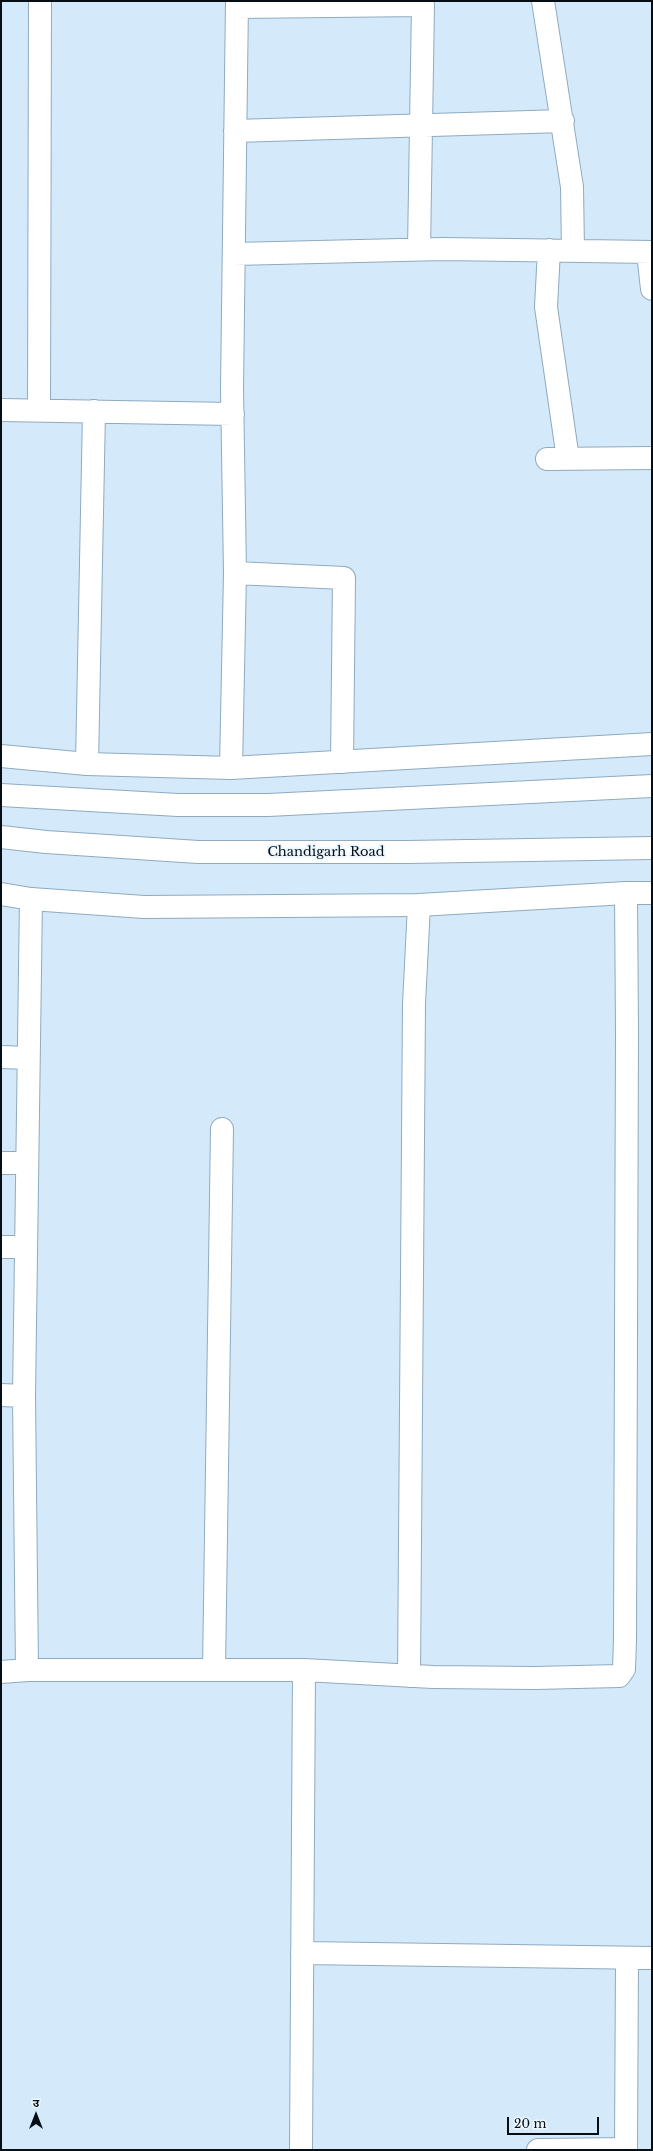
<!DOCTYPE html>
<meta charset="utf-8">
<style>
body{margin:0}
#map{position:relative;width:653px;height:2151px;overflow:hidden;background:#d4eafb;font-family:"Libre Baskerville","Noto Sans Devanagari",serif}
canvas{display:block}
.frame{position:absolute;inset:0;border:2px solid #060e15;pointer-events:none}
.north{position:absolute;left:16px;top:2095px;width:40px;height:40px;-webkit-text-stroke:3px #ebf6fe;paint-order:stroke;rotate:0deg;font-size:11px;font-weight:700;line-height:16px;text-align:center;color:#060e15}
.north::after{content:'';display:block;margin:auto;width:14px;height:18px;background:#060e15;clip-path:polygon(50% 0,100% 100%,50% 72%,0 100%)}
.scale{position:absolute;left:507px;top:2117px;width:92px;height:18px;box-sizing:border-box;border:2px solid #060e15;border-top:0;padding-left:5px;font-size:12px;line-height:14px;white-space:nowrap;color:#060e15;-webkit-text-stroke:3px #ebf6fe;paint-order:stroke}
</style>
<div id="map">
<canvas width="653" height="2151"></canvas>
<div class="frame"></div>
<div class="north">उ</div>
<div class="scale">20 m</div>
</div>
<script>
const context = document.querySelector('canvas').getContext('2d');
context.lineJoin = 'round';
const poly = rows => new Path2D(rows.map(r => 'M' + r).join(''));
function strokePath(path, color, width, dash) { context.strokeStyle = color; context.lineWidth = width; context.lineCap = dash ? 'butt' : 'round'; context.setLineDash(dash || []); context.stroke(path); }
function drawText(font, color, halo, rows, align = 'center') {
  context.font = font + ' "Libre Baskerville",serif'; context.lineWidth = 3.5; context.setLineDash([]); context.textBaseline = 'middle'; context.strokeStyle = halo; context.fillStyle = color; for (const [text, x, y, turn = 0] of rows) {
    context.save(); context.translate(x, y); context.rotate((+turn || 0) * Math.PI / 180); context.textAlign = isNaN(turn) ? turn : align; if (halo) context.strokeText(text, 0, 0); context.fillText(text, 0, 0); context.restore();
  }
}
const minor = poly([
 [543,1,572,187,573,251],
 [237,7,423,5,419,249],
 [235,131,563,121],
 [549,250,546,307,568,459],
 [648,252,652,289],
 [234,254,443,249,652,252],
 [1,410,233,414],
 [39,410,40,1],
 [547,459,652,458],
 [235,573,344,578,342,762],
 [87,764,94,411],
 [231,768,235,573,232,388,237,1],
 [1,1057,28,1058],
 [1,1163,27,1163],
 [1,1247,25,1247],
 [1,1395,24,1396],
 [27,1670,24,1396,31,899],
 [214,1670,222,1129],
 [1,1672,27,1670,304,1670,433,1677,535,1678,619,1676,624,1669,625,1640,627,1032,626,893],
 [409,1676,414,1004,419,905],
 [302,1953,652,1958],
 [301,2150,304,1670],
 [538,2150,626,2149],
 [626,2150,627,1959]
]);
const major = poly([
 [1,756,87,764,231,768,652,744],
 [1,894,31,899,144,907,419,905,626,893,652,893]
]);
const highway = poly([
 [1,795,178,805,268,805,652,786],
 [1,837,46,842,198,852,407,852,652,848]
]);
const streetNames = [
 ["Chandigarh Road",326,852]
];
strokePath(minor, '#90aabe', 24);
strokePath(major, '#90aabe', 24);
strokePath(highway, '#90aabe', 24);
strokePath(minor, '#fff', 22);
strokePath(major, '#fff', 22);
strokePath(highway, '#fff', 22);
drawText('13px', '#060e15', '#ebf6fe', streetNames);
</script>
